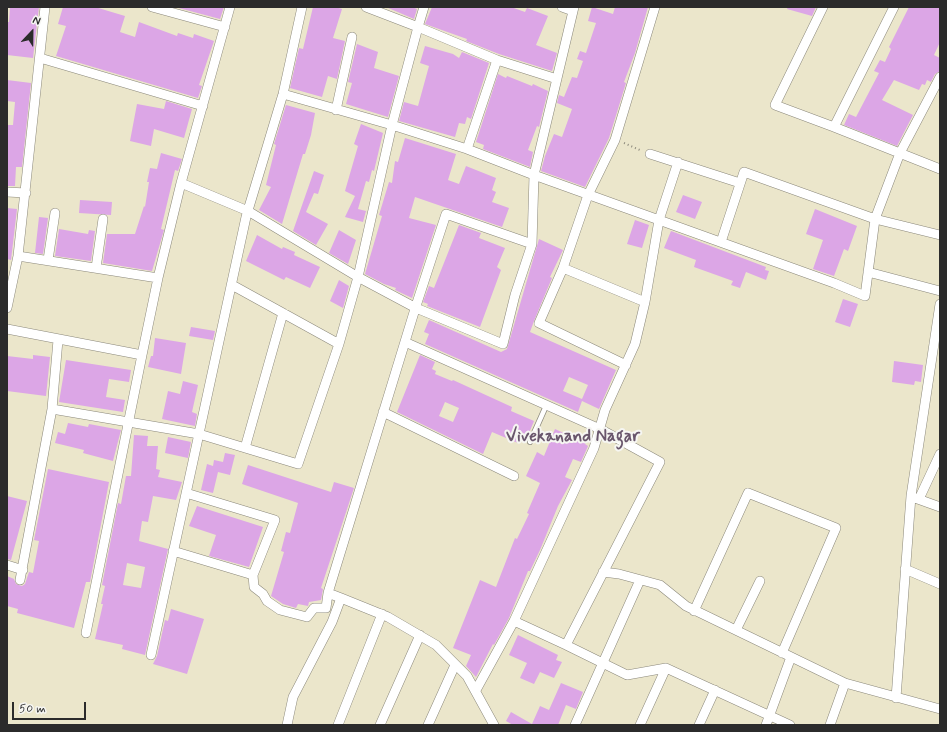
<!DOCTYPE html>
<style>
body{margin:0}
#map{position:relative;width:947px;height:732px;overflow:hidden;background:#ebe6cb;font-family:Mynerve,sans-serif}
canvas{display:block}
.frame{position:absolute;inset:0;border:8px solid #2b2b2b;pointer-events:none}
.north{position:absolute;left:12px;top:12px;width:40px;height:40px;-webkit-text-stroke:3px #f6f6f2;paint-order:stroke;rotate:22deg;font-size:11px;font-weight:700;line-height:16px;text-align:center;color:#2b2b2b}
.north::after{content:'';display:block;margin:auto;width:14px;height:18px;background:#2b2b2b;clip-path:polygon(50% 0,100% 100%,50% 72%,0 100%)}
.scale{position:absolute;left:12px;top:702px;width:74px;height:18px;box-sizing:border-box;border:2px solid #2b2b2b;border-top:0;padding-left:5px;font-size:12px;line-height:14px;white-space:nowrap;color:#2b2b2b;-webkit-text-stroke:3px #f6f6f2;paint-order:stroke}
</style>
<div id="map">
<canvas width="947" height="732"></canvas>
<div class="frame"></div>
<div class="north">N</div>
<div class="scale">50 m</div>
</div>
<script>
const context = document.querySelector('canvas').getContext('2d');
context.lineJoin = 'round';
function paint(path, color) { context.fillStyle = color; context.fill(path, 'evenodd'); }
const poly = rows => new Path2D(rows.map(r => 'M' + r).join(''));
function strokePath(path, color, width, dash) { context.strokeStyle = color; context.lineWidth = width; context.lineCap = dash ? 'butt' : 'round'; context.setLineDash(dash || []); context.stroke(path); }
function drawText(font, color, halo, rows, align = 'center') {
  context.font = font + ' Mynerve,sans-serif'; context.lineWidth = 4; context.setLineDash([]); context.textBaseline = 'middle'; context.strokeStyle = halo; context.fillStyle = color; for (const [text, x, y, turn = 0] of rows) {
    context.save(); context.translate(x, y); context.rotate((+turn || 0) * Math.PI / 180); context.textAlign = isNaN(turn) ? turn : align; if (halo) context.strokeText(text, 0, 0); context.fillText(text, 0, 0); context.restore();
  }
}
const building = poly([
 [10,7,39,7,33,58,7,55,7,22,9,22],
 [63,7,95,7,125,16,120,32,135,37,139,22,177,36,178,33,193,38,194,34,214,41,199,85,202,86,198,98,56,56,66,26,58,24],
 [175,7,224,7,220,19],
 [313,7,335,7,342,9,333,38,345,41,337,79,328,76,322,97,290,88,299,48,303,49],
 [386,7,412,7,417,9,414,19],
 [432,7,511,7,525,12,527,8,548,16,536,45,557,53,552,71,499,54,466,41,467,39,425,24],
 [592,7,613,14,615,7,648,7,635,53,624,82,626,83,609,138,585,187,541,171,545,156,554,134,562,137,572,109,557,103,559,95,564,97,572,77,577,78,583,61,577,59,580,51,586,53,596,23,588,21],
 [788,7,816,7,812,16,787,9],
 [909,7,940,7,940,42,934,55,940,58,940,71,935,74,931,82,927,80,925,85,922,84,919,90,894,80,882,100,913,115,897,146,844,125,849,114,856,117,879,73,874,71,880,60,885,62,891,49,889,47],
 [357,44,378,52,374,68,399,76,388,117,346,104,352,83,348,82],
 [425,46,453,54,459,58,462,52,489,63,471,119,467,117,465,124,459,123,455,137,399,121,404,102,418,106,429,66,420,63],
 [498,74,506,78,507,76,532,86,533,84,548,91,539,127,537,126,528,150,533,152,530,167,483,149,484,145,476,142],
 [7,80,31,83,22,167,16,167,15,186,7,186,7,125,13,125,15,102,7,101],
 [166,101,192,109,184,138,154,129,151,146,130,141,137,104,164,109],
 [286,105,315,113,311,135,305,154,303,154,282,224,259,210,271,187,266,185,276,145,274,144],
 [361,124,383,133,374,171,372,170,369,182,366,181,358,209,366,211,363,222,345,217,355,196,345,191,358,146,354,144],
 [405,138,456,154,448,180,459,184,466,166,496,178,492,190,496,192,492,202,509,208,502,227,415,197,409,218,436,225,412,298,395,290,396,288,384,284,365,274,382,216,379,215,389,182,392,183,395,161,398,162],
 [161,153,182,159,178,171,175,170,161,229,164,230,152,271,103,263,107,234,135,234,144,206,145,207,149,182,147,182,150,168,157,169],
 [314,171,324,175,318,194,314,193,306,212,328,224,316,245,293,231],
 [683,195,702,202,695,219,676,212],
 [80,200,112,202,111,215,79,213],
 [7,208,17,209,11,260,7,259],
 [815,209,857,226,848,251,844,249,834,276,813,269,823,240,806,234],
 [39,217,48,218,43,254,35,253],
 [635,220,649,225,642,248,627,244],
 [459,225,481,233,479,238,505,248,497,267,501,270,480,327,427,306,428,304,423,302,429,286,434,288],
 [59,229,88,234,89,230,95,231,91,261,55,256],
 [339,230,356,240,348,264,329,253],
 [671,231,766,267,765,270,769,271,766,280,746,272,740,288,731,285,733,281,694,267,696,260,664,248],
 [257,235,282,249,283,247,295,252,294,255,320,267,310,288,286,277,284,280,246,261],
 [539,239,563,250,550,277,552,278,534,321,530,332,616,370,599,409,582,401,578,412,425,344,429,334,424,332,429,320,501,352,507,349],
 [569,377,588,385,582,399,563,391],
 [339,280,349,286,343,308,330,301],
 [843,299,858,304,850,327,835,322],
 [191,327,215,331,213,340,189,336],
 [155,338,186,343,181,374,148,367,151,356,153,356],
 [33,355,50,357,46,396,7,391,7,356,33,359],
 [420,355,435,362,432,369,436,371,435,374,452,381,453,380,512,407,511,411,534,421,527,438,521,435,518,443,492,432,483,454,397,412],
 [445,402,459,408,453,422,439,416],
 [66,360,131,370,129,382,109,379,106,397,125,400,123,412,59,402],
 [894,361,923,365,921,382,915,381,914,385,892,382],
 [183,381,198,385,192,412,197,414,195,426,162,419,168,391,180,394],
 [68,423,88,427,89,424,121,430,113,461,83,453,84,450,55,443,58,432,65,434],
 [555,429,577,439,578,435,587,439,585,444,588,446,581,462,573,459,565,477,572,480,558,506,540,550,530,571,528,571,509,618,494,645,493,644,476,677,466,666,471,655,453,648,480,580,496,587,515,538,517,539,529,514,527,513,540,483,526,476,537,452,544,456],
 [134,435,148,436,147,446,158,446,156,469,160,470,158,477,182,482,176,500,153,496,148,522,142,521,139,541,168,549,145,655,122,649,123,645,95,639,103,604,101,604,105,586,102,585,118,503,121,504,126,476,131,476],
 [127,563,145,567,141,588,123,585],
 [168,437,191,442,188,458,165,453],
 [225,453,235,455,230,475,218,472,213,493,201,490,207,464,213,466,214,460,223,462],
 [248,465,331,492,334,482,354,488,321,588,323,589,321,600,309,602,308,606,298,604,296,608,283,604,271,596,284,552,281,551,286,532,290,533,298,503,242,484],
 [48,469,109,482,90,582,86,582,74,628,17,613,18,609,7,606,7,576,14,579,16,584,22,586,25,584,29,572,33,573,39,541,34,540],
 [7,496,27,501,11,560,7,559],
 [197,506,263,527,249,567,209,556,216,535,189,526],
 [171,609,204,619,187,674,153,664,157,656,165,620,168,621],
 [518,635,558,655,556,660,562,662,554,678,540,672,534,684,520,678,527,663,509,655],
 [561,683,583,692,576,709,566,705,558,725,513,725,506,721,511,712,532,724,540,706,549,710]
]);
const path = poly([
 [624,143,642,151]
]);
const lane = poly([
 [530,442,546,406]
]);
const street = poly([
 [152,7,225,27],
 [366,7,418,27,424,7],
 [562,7,573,11],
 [574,7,534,175,834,283,865,296,875,219,744,172,721,242],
 [823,7,775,105,834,127],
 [894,7,834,127,940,169],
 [40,58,203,106],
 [940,77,900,153,875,219,940,235],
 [283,94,392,125,467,149,534,175,532,244,446,214,415,309,328,593,341,598],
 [336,110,352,37],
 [467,149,497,60],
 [650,154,740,183],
 [181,183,248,211,358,277,416,308,503,344,515,295,532,244],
 [7,192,26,193],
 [18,256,45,7],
 [48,260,55,213],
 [96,268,103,219],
 [563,268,588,195,615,140,655,7],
 [868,272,940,291],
 [158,278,181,183,230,7],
 [232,285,339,344],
 [7,308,18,256,158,278,142,355,7,329],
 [58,340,52,409,199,434,298,464,339,344,358,277,392,125,418,27,497,60,557,79],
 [405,342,600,429,660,462,566,645,514,621],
 [626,365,539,323,563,268,645,302],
 [383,412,514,476],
 [245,448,283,313],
 [186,493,275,520,253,575,254,587,263,594,267,601,280,610,307,617,314,608,326,608,328,593],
 [915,498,940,507],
 [919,499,940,454],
 [173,551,253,575],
 [7,565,23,570],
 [905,569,940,584],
 [603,572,619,574,660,585,686,606,845,683,940,709],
 [20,580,52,409],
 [694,611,748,493,836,528,782,653],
 [736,630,760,581],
 [86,633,142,355],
 [566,645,627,675,666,668],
 [151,655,246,217,283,94,302,7],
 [476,690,514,621,594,448,605,410,635,344,645,302,659,220,678,162],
 [896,698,911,496,940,304],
 [287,725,293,697,332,622,341,598,388,617,436,645,467,676,494,725],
 [338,725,382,614],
 [380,725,420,635],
 [428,725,455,665],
 [575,725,640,580],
 [640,725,666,668,790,725],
 [699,725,715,690],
 [766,725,791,657],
 [830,725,845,683]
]);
const neighbourhoodNames = [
 ["Vivekanand Nagar",573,437]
];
paint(building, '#dca6e6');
strokePath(lane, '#8b887b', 6);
strokePath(street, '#8b887b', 10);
strokePath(path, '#8b887b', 2, [1, 3]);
strokePath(lane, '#fff', 4.5);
strokePath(street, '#fff', 9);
drawText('bold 17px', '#69566c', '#f6f6f2', neighbourhoodNames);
</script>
